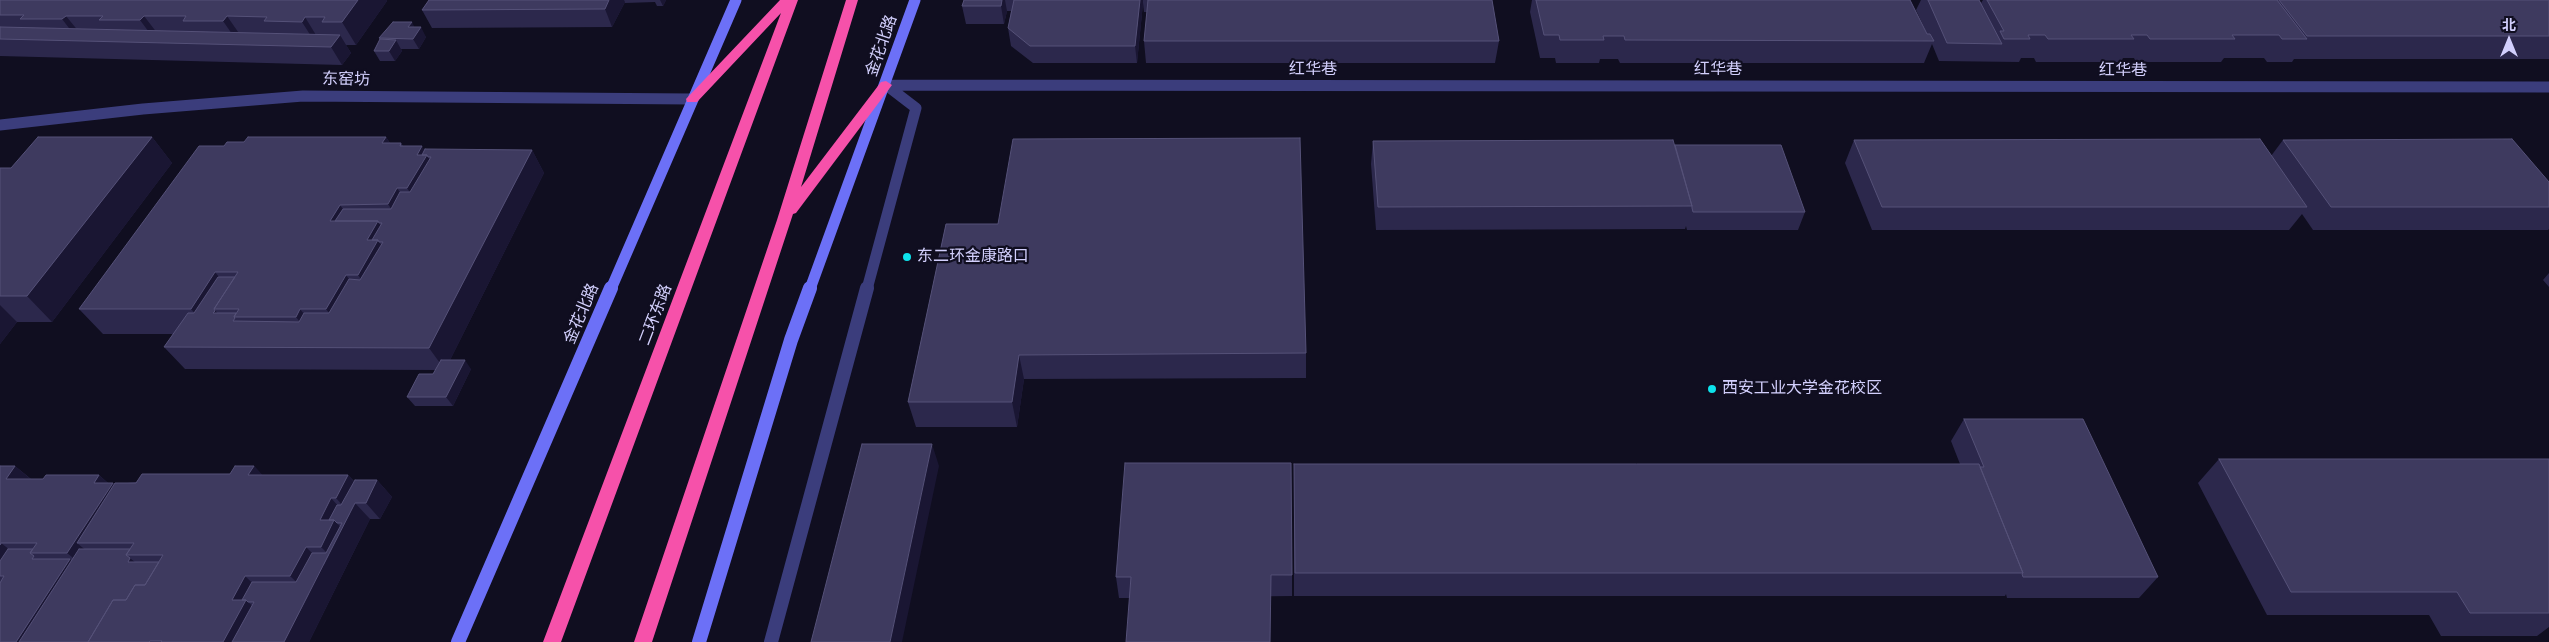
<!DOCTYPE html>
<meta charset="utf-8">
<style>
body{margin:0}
#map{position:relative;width:2549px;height:642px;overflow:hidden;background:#100e20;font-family:"DejaVu Sans","Noto Sans SC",sans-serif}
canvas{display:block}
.north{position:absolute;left:2484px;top:15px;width:50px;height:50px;-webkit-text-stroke:4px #100e20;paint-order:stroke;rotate:0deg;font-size:14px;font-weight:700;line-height:20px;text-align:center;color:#d2cffc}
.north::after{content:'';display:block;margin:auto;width:18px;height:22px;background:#d2cffc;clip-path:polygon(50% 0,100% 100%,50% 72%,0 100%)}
</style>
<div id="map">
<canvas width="2549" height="642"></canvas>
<div class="north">北</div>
</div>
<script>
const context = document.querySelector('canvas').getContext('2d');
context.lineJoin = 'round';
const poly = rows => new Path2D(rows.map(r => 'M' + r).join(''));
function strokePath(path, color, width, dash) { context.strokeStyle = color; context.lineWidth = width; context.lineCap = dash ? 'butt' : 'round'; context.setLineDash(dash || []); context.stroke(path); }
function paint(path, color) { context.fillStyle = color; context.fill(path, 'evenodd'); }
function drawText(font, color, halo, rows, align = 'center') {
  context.font = font + ' "DejaVu Sans","Noto Sans SC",sans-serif'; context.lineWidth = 4.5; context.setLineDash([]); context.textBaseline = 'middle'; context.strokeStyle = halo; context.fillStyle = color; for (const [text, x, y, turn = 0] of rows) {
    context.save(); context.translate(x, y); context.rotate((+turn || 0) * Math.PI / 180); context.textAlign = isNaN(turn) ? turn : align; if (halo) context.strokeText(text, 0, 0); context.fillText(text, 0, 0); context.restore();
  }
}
const streetFar1 = poly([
 [886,85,2549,87],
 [0,125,143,109,303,96,692,99],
 [867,289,916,108,886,85]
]);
const street = poly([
 [771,642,867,288]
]);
const secondaryFar1 = poly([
 [611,289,736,0],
 [810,289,915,0]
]);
const secondary = poly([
 [458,642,611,288],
 [699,642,791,340,810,288]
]);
const highway = poly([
 [780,0,798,0,561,642,543,642,781,13,697,102,687,102,686,99,780,0],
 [846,0,858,0,801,187,881,82,886,81,892,85,796,213,793,214,652,642,634,642,777,220,846,0]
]);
const wall = poly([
 [0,0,386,0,387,1,356,45,346,45,351,53,342,65,0,56],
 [429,0,666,0,663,6,657,6,655,2,625,3,625,2,612,27,432,28,422,10],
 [964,0,1492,0,1499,41,1495,63,1146,63,1144,41,1147,12,1144,12,1143,3,1137,63,1033,63,1011,46,1008,28,1011,11,1007,11,1004,24,966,24,962,6],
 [1532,0,1910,0,1927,34,1916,10,1921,0,1979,0,1981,3,1983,0,2549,0,2549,59,2294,59,2292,62,2267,62,2264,58,2224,58,2221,62,2136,62,2134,58,2123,58,2121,62,2036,62,2034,58,2021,58,2019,62,1939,61,1932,44,1924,63,1620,63,1618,59,1600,59,1599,63,1556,63,1555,58,1540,58,1530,12],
 [415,27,426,37,419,49,401,49,402,51,395,61,380,61,374,51,380,40,379,38],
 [152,137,172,163,52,322,17,322,0,344,0,168,11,168],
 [386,137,390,143,401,143,403,146,425,150,532,150,544,173,450,360,471,369,453,406,415,406,407,397,433,374,436,370,185,369,164,347,173,334,103,334,79,309,224,146,244,142],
 [1854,140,2271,156,2283,140,2549,182,2549,229,2548,230,2313,230,2302,214,2289,230,1872,230,1845,163],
 [1373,141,1675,145,1805,212,1798,230,1687,230,1686,226,1685,229,1376,230,1371,164],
 [946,224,1306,353,1306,378,1024,379,1017,427,916,427,908,402],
 [2549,273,2549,287,2543,280],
 [1964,419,2158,577,2139,598,2007,598,2006,594,2005,596,1294,596,1294,464,1960,464,1951,441],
 [2219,459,2549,459,2549,627,2537,636,2441,636,2429,615,2267,615,2198,483],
 [0,466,15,466,31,479,43,479,99,475,108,483,113,483,115,484,230,474,254,466,262,475,348,475,354,481,377,480,392,497,380,519,370,519,309,642,0,642],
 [1292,575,1292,596,1129,598,1119,598,1116,577]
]);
const shadedWall = poly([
 [358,0,386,0,387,1,356,45,342,22],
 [609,0,624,0,625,2,612,27,605,9],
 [660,0,666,0,663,6],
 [1002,0,1005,0,1007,11,1004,24,1001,6],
 [1140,0,1143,0,1143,4,1137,63,1135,46],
 [66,16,84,38,79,41,62,19],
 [144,16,161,38,157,43,140,20],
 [227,16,243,39,239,44,223,21],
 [305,17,319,40,316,44,302,22],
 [412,22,417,32,421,27,426,37,419,49,413,39,408,27],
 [340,35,351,53,342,65,331,47],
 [396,40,402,51,395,61,389,51],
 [152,137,172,163,52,322,27,296],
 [386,137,402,162,382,143],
 [422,146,442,181,424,213,407,188,417,155],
 [532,150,544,173,445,370,429,348],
 [397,188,414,213,405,230,388,204],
 [340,205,352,222,330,221],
 [378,221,395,247,383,242,379,242,396,265,376,300,358,275,367,240],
 [215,272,229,289,239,309,214,309,234,333,213,334,191,309],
 [346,275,364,300,345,334,326,309],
 [0,305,17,322,0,344],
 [300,309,320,334,316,342,296,317],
 [1019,355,1024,379,1017,427,1012,402],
 [465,360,471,369,453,406,446,397],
 [932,444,939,466,902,642,890,642],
 [15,466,40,487,6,479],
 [254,466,274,487,248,475],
 [99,475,111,486,113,483,136,504,77,543,100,562,93,574,67,553,94,483],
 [348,475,367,497,355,503,370,519,309,642,284,642,309,594,290,576,306,547,324,565,329,555,321,547,320,520,331,498,348,517,350,514,336,498],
 [337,523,342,523,342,529],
 [377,480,392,497,380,519,366,503],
 [1,543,28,564,4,576,0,576,0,545],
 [130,558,149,574,128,562],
 [70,559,90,575,48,642,16,642],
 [245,576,267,597,254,602,248,602,268,620,256,642,223,642,232,600]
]);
const building = poly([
 [0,0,358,0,342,22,322,22,325,17,305,17,302,22,264,21,267,17,227,16,223,21,183,21,186,16,144,16,140,20,99,20,103,16,66,16,62,19,20,19,24,15,0,15,0,0],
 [429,0,609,0,605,9,422,10,429,0],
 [964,0,1002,0,1001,6,962,6,964,0],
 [1014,0,1140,0,1135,46,1030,46,1008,28,1014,0],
 [1148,0,1492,0,1499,41,1144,41,1148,0],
 [1536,0,1910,0,1927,34,1930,34,1934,41,1625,40,1624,36,1603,36,1604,40,1560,40,1559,35,1544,35,1536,0],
 [1928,0,1979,0,2002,44,1947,43,1928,0],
 [1987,0,2277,0,2307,39,2282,39,2279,35,2232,35,2235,39,2150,39,2147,35,2131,35,2134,39,2048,39,2045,35,2028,35,2030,39,2004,39,2000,31,2004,31,1987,0],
 [2279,0,2549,0,2549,36,2307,36,2279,0],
 [393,22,412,22,408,27,421,27,413,39,379,38,393,22],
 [0,27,340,35,331,47,0,39,0,27],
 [380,39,396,40,389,51,374,51,380,39],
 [38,137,152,137,27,296,0,296,0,168,11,168,38,137],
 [248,137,386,137,382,143,401,143,400,146,422,146,417,155,427,155,407,188,397,188,388,204,340,205,330,221,378,221,367,240,378,240,358,275,346,275,326,309,300,309,296,317,234,317,239,309,214,309,238,272,215,272,191,309,79,309,199,146,224,146,227,142,244,142,248,137],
 [1300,138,1306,353,1019,355,1012,402,908,402,946,224,998,224,1013,139,1300,138],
 [2260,139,2307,207,1882,207,1854,140,2260,139],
 [2512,139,2549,182,2549,207,2331,207,2283,140,2512,139],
 [1673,140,1692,206,1378,207,1373,141,1673,140],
 [1675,145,1781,145,1805,212,1693,212,1692,208,1692,206,1675,145],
 [425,149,532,150,429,348,164,347,188,313,194,313,218,277,235,277,214,309,215,311,213,313,236,313,234,317,235,318,233,321,299,322,304,313,329,313,349,279,360,280,383,242,379,242,378,240,372,240,382,223,379,223,378,221,335,221,343,209,391,209,400,192,410,192,431,157,428,157,427,155,422,155,425,149],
 [441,360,465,360,446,397,407,397,419,374,433,374,441,360],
 [1964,419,2083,419,2158,577,2023,577,2022,574,2023,573,1980,467,1984,467,1964,419],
 [862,444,932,444,890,642,811,642,862,444],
 [2219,459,2549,459,2549,613,2470,613,2457,592,2291,592,2219,459],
 [1125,463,1291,463,1292,575,1271,575,1270,642,1126,642,1131,577,1116,577,1125,463],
 [1294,464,1979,464,2023,573,1295,573,1294,464],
 [0,466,15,466,6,479,43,479,46,475,99,475,94,483,113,483,67,553,30,553,37,543,1,543,0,545,0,466],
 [235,466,254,466,248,475,348,475,336,498,331,498,320,520,334,520,321,547,306,547,290,576,245,576,232,600,246,600,223,642,161,642,162,641,150,641,149,642,88,642,113,600,126,600,135,585,145,585,163,555,126,555,134,543,77,543,115,483,136,483,142,474,230,474,235,466],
 [355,480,377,480,366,503,355,503,284,642,232,642,254,602,248,602,246,600,242,600,252,582,296,582,312,553,326,553,342,523,337,523,334,520,329,520,337,505,341,505,355,480],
 [8,549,33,549,30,553,34,556,32,559,70,559,16,642,0,642,0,583,4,576,0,576,0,561,8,549],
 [79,549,130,549,126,555,130,558,128,562,159,562,145,585,135,585,126,600,113,600,88,642,19,642,79,549]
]);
const markers = [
 [907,257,5,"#0de2eb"],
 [1712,389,5,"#0de2eb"]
];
const streetNames = [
 ["金花北路",882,46,-71],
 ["红华巷",1313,70],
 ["红华巷",1718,70],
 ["红华巷",2123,71],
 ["东窑坊",346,80,1],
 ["金花北路",582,314,-67],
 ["二环东路",656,315,-69]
];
const poiNames = [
 ["东二环金康路口",917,257],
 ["西安工业大学金花校区",1722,389]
];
strokePath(streetFar1, '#3b3d7c', 11);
strokePath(street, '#3b3d7c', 14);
strokePath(secondaryFar1, '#6c70f7', 11);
strokePath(secondary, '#6c70f7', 14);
paint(highway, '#f651aa');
paint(wall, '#2c284c');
paint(shadedWall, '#1a1633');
paint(building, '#3e3a5f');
strokePath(building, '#555178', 1);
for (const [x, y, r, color] of markers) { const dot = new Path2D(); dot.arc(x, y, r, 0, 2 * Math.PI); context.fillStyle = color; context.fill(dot); strokePath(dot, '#100e20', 2); }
drawText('16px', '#d2cffc', '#100e20', streetNames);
drawText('16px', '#d2cffc', '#100e20', poiNames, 'left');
</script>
